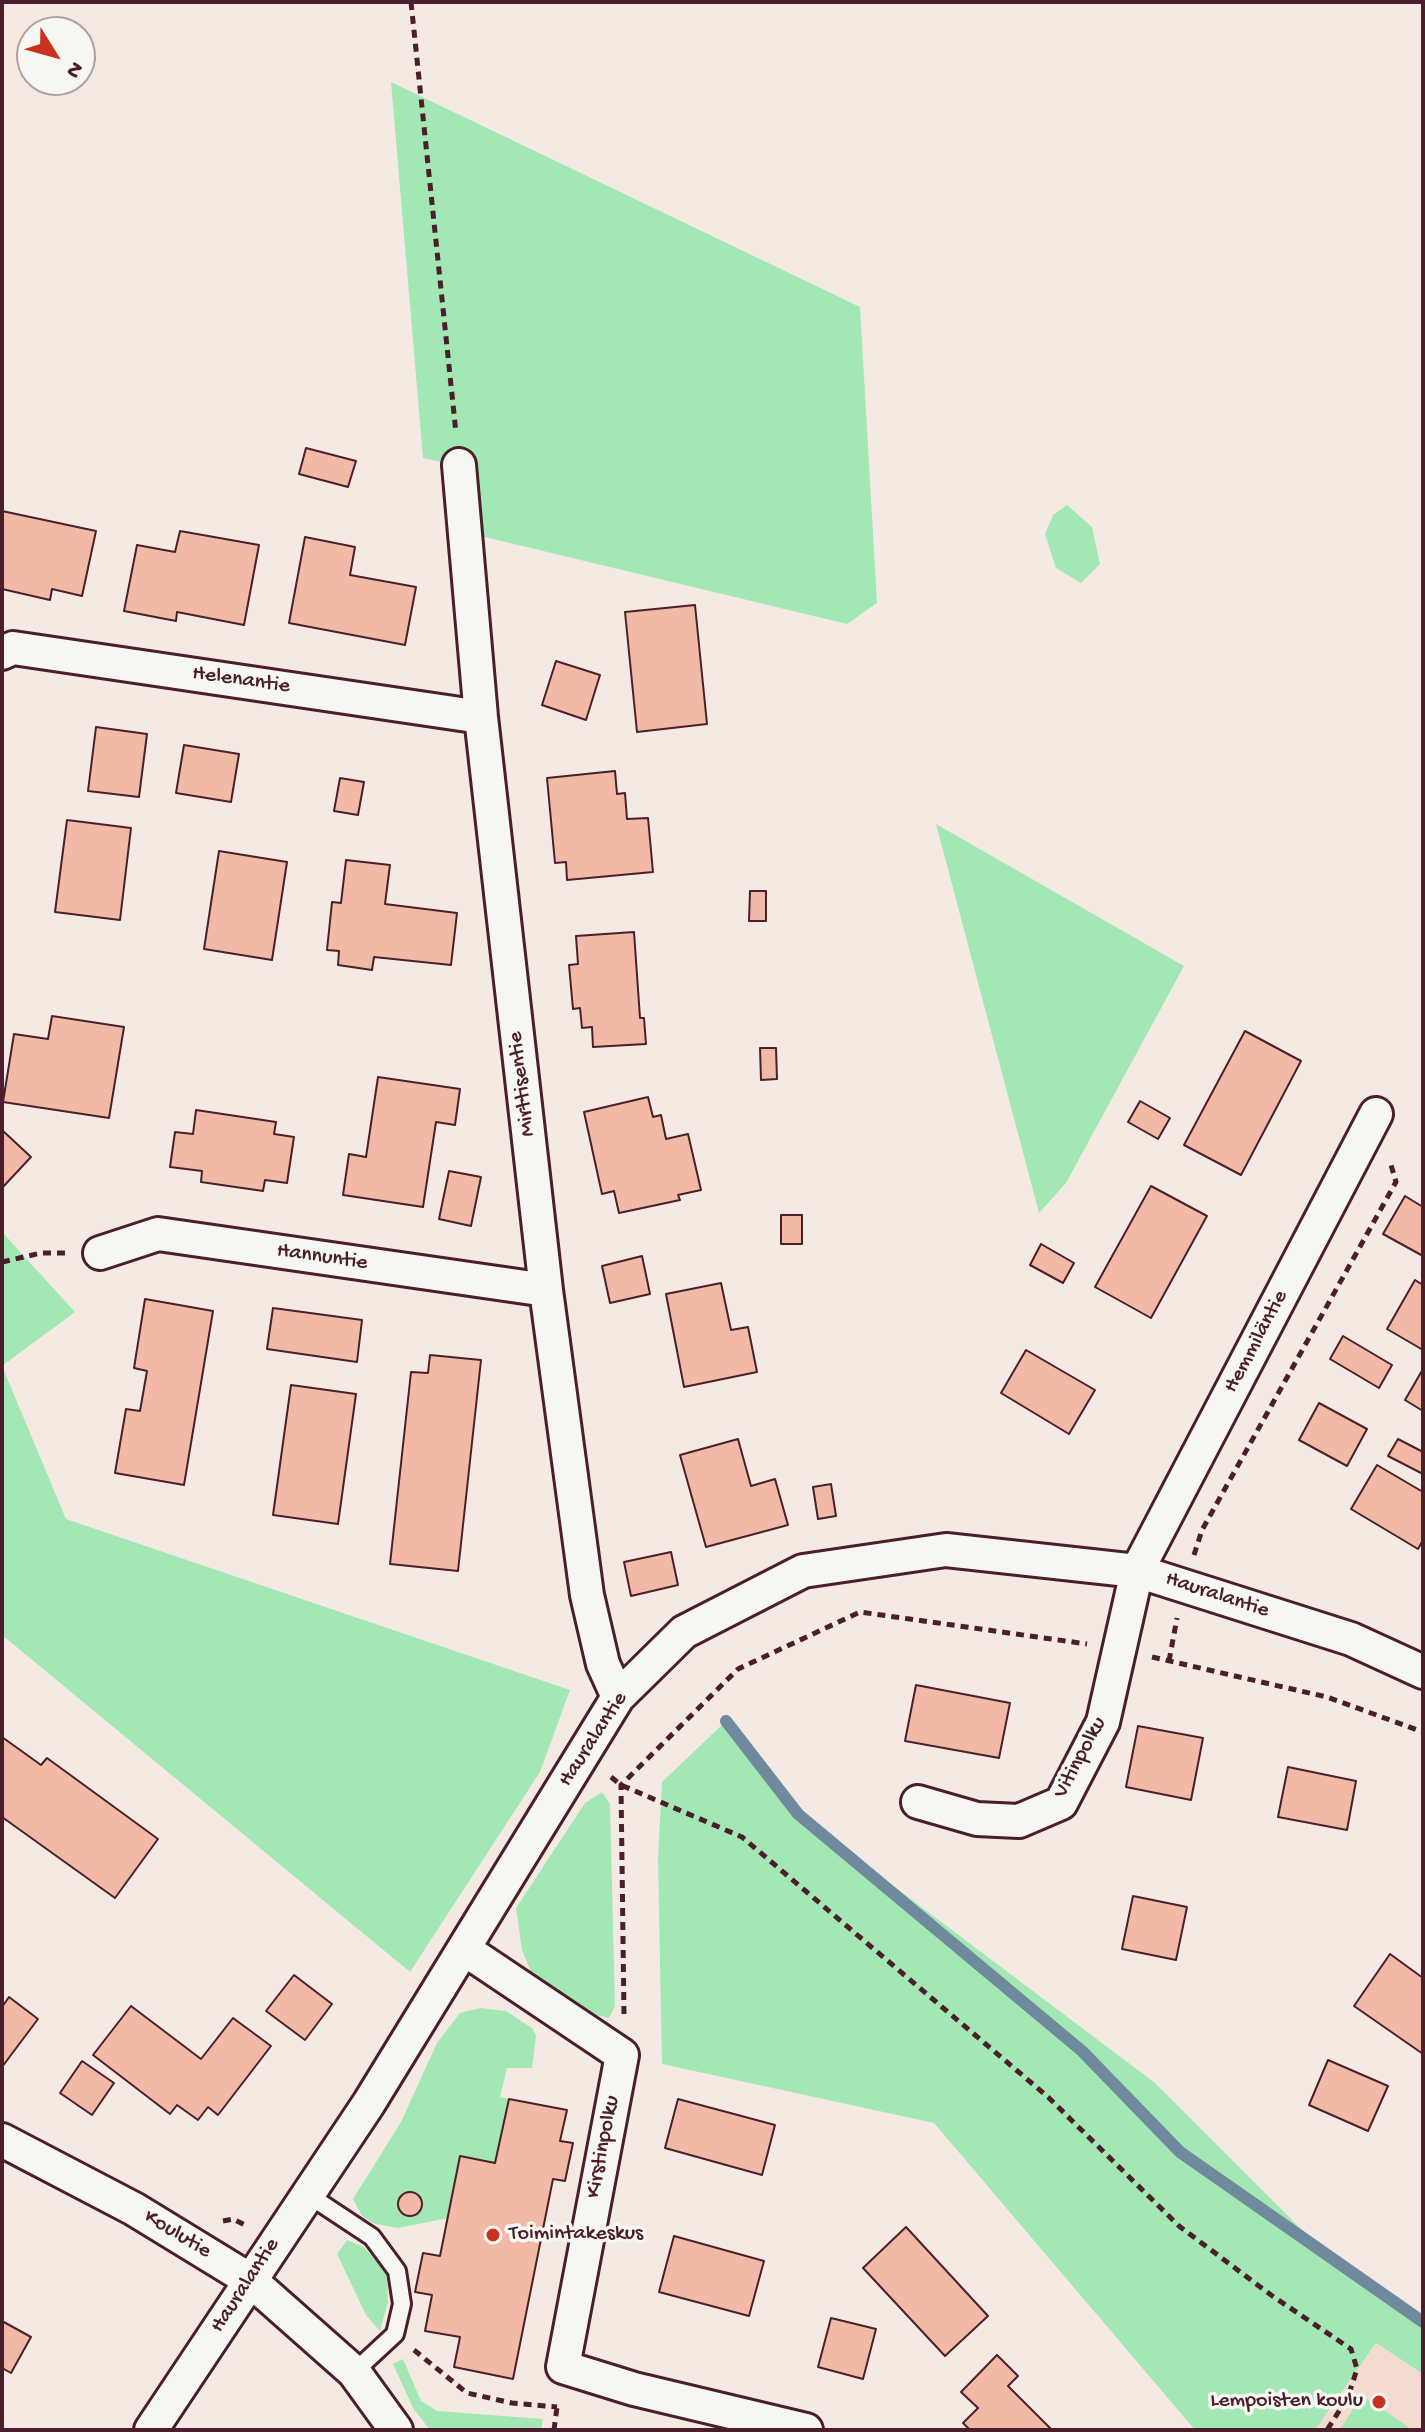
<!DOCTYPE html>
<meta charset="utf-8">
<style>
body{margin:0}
#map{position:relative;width:1425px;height:2432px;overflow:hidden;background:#f5eae3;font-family:"Gochi Hand",sans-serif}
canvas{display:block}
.frame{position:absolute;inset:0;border:4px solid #4a1f2b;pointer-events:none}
.north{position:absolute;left:16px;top:16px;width:80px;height:80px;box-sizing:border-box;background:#f6f6f2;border:2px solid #b1a0a2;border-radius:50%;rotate:127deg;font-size:22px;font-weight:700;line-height:32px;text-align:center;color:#4a1f2b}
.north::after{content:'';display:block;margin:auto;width:28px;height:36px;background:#c8321e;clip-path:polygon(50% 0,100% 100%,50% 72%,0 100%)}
</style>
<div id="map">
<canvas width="1425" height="2432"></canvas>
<div class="frame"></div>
<div class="north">N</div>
</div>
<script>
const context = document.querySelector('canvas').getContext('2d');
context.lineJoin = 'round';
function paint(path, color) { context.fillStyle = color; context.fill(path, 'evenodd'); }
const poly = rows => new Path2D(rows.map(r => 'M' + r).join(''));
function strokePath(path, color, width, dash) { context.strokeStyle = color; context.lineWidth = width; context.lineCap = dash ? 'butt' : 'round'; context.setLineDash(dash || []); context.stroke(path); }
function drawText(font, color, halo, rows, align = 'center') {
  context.font = font + ' "Gochi Hand",sans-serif'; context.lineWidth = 7; context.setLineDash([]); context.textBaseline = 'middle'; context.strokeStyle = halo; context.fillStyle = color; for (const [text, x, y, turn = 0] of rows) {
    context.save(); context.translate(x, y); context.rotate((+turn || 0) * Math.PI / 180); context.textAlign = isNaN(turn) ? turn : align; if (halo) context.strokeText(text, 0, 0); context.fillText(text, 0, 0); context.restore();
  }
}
const built = poly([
 [1376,2343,1423,2374,1423,2430,1315,2430]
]);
const green = poly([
 [391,82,860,307,877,603,847,624,464,532,459,466,423,458],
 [1067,505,1092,527,1100,564,1081,583,1056,568,1045,534,1053,515],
 [936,824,1184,966,1066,1183,1039,1213],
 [2,1232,75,1312,2,1366,66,1519,570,1690,540,1772,410,1972,2,1635],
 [726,1721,798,1814,1155,2083,1302,2230,1372,2287,1423,2321,1423,2374,1376,2343,1315,2430,1195,2430,934,2123,662,2064,658,1859,662,1782],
 [602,1792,610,1804,615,2006,609,2018,596,2015,532,1974,522,1950,516,1908,585,1803],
 [480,2008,506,2011,532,2028,536,2036,532,2068,507,2068,500,2097,509,2099,495,2163,448,2218,398,2228,375,2224,362,2216,353,2199,401,2122,437,2043,460,2013],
 [347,2240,364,2247,387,2272,388,2302,380,2331,366,2315,337,2254],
 [403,2359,421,2401,437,2411,543,2419,541,2430,430,2430,413,2408,393,2364],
 [1362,2396,1363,2396,1413,2430,1339,2430]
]);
const stream = poly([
 [726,1721,798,1814,1082,2051,1180,2152,1423,2322]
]);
const building = poly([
 [306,448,356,461,348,487,299,474,306,448],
 [2,511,96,531,82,596,52,589,50,600,2,589,2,511],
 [180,531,259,545,244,625,177,612,176,621,124,611,137,545,175,552,180,531],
 [305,537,355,547,350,575,416,587,405,645,289,623,305,537],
 [695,605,707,724,637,732,625,612,695,605],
 [556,661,600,675,586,720,542,705,556,661],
 [96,727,147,734,139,797,88,791,96,727],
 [184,745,239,754,231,802,176,793,184,745],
 [615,771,617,794,625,793,627,819,648,818,653,872,567,880,566,862,555,863,547,778,615,771],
 [340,778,364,782,358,815,334,811,340,778],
 [67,820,131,828,120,920,55,912,67,820],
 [219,851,287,862,272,960,204,949,219,851],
 [346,860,390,865,385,904,457,913,451,965,374,957,372,970,338,965,339,951,327,950,332,902,341,903,346,860],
 [750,891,766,891,766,921,749,921,750,891],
 [634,932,640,1018,644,1018,646,1044,593,1047,592,1027,582,1028,580,1008,573,1009,569,965,578,964,576,936,634,932],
 [52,1016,124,1027,109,1118,3,1102,14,1034,48,1039,52,1016],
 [1245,1031,1301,1061,1241,1175,1184,1145,1245,1031],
 [760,1048,776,1048,777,1079,761,1080,760,1048],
 [378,1077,460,1089,455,1125,436,1122,423,1207,343,1195,349,1154,366,1157,378,1077],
 [648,1097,653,1117,661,1115,666,1139,688,1134,701,1190,678,1195,680,1200,619,1213,614,1191,602,1194,584,1112,648,1097],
 [1140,1101,1170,1118,1158,1139,1128,1122,1140,1101],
 [196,1110,276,1122,274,1134,294,1137,287,1183,265,1180,263,1191,201,1182,202,1171,170,1167,175,1132,193,1134,196,1110],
 [2,1130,31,1157,2,1188,2,1130],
 [449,1171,481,1177,471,1226,439,1219,449,1171],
 [1151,1186,1207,1216,1151,1318,1095,1287,1151,1186],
 [1405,1196,1423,1207,1423,1256,1383,1234,1405,1196],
 [781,1215,802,1215,802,1244,781,1244,781,1215],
 [1041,1244,1074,1263,1063,1283,1030,1265,1041,1244],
 [642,1256,650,1294,610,1303,602,1266,642,1256],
 [1415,1280,1423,1285,1423,1350,1387,1329,1415,1280],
 [721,1283,731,1330,748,1327,757,1372,684,1387,666,1294,721,1283],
 [145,1299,213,1311,184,1485,115,1473,126,1409,140,1411,147,1371,134,1368,145,1299],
 [273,1308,362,1320,357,1362,267,1349,273,1308],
 [1343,1336,1392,1365,1379,1388,1330,1359,1343,1336],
 [1026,1350,1095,1390,1069,1434,1001,1393,1026,1350],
 [430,1355,481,1360,458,1571,390,1564,411,1372,428,1373,430,1355],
 [1423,1369,1423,1411,1405,1400,1423,1369],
 [291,1385,356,1394,338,1524,273,1515,291,1385],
 [1319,1403,1367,1429,1347,1466,1299,1440,1319,1403],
 [738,1439,751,1486,775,1479,788,1525,706,1547,680,1455,738,1439],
 [1398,1439,1423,1452,1423,1474,1388,1456,1398,1439],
 [1377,1465,1423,1492,1423,1540,1418,1549,1351,1509,1377,1465],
 [831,1484,836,1516,818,1519,813,1487,831,1484],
 [671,1552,678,1585,631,1596,624,1562,671,1552],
 [916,1685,1010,1703,999,1758,905,1741,916,1685],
 [1138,1726,1203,1738,1191,1800,1126,1787,1138,1726],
 [2,1737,41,1765,47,1758,158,1839,115,1898,2,1817,2,1737],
 [1288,1767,1356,1781,1347,1830,1278,1817,1288,1767],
 [1133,1896,1187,1907,1176,1960,1122,1949,1133,1896],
 [1390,1954,1423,1978,1423,2054,1354,2006,1390,1954],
 [294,1975,332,2004,305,2040,266,2011,294,1975],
 [9,1997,38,2019,2,2067,2,2007,9,1997],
 [131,2006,201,2059,233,2018,271,2046,218,2115,208,2107,198,2120,177,2105,170,2114,93,2055,131,2006],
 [1328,2060,1388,2086,1368,2131,1309,2105,1328,2060],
 [82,2061,114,2083,92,2115,60,2093,82,2061],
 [509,2099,567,2110,560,2141,573,2143,565,2181,553,2179,513,2379,454,2367,460,2337,425,2331,432,2295,415,2292,423,2253,440,2256,460,2156,495,2163,509,2099],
 [678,2099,775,2125,762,2175,665,2148,678,2099],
 '398 2204a12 12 0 1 1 24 0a12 12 0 1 1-24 0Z',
 [906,2227,988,2316,945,2356,863,2268,906,2227],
 [674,2236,764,2261,749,2316,659,2292,674,2236],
 [831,2318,876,2329,863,2379,818,2367,831,2318],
 [2,2321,31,2337,11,2373,2,2368,2,2321],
 [997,2355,1018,2376,1008,2386,1052,2430,970,2430,963,2423,978,2408,961,2392,997,2355]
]);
const path = poly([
 [411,2,456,433],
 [2,1262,41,1253,68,1253],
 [1194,1555,1202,1530,1396,1182,1391,1165],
 [1152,1657,1327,1697,1423,1732],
 [1169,1661,1177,1618],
 [611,1777,621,1785,742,1837,1048,2097,1179,2226,1271,2295,1351,2349,1357,2369,1348,2397,1327,2430],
 [624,2014,621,1785,738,1669,860,1612,1087,1644],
 [223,2221,233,2219,247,2226],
 [414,2350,467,2393,512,2403,557,2407],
 [554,2430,557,2407]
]);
const lane = poly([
 [307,2194,372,2237,397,2271,402,2304,395,2334,354,2372]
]);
const street = poly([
 [459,465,481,717,546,1290,587,1595,603,1664,618,1697],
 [2,653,13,648,481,717],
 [100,1253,158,1234,546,1290],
 [918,1802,977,1819,1019,1821,1061,1803,1103,1722,1137,1571,1376,1114],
 [464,1949,622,2055,563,2367,634,2389,806,2430],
 [2,2140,134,2209,250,2280,354,2372,396,2430],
 [151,2430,369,2103,618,1697,684,1632,803,1571,946,1550,1137,1571,1351,1639,1423,1672]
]);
const markers = [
 [493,2235,8,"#c8321e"],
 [1379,2402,8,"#c8321e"]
];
const streetNames = [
 ["Helenantie",241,681,8],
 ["Mirttisentie",523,1084,-97],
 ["Hannuntie",322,1258,8],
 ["Hemmiläntie",1257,1342,-62],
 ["Hauralantie",1217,1596,18],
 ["Hauralantie",594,1740,-57],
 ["Vitinpolku",1081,1758,-62],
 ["Kirstinpolku",604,2147,-79],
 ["Koulutie",177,2235,31],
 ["Hauralantie",246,2286,-57]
];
const poiNames = [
 ["Toimintakeskus",509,2235],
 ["Lempoisten koulu",1363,2402,"right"]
];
paint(built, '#f4dbd1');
paint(green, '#a3e8b4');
strokePath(stream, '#6f8a9d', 12);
paint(building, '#f1b9a6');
strokePath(building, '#4a1f2b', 2);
strokePath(lane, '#4a1f2b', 22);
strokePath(street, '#4a1f2b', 38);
strokePath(path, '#4a1f2b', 5, [8, 6]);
strokePath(lane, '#f6f6f2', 16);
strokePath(street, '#f6f6f2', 32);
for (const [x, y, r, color] of markers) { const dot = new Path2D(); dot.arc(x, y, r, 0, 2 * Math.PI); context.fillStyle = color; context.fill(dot); strokePath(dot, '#f6f6f2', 3); }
drawText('22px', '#4a1f2b', '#f6f6f2', streetNames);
drawText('22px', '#4a1f2b', '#f6f6f2', poiNames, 'left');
</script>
